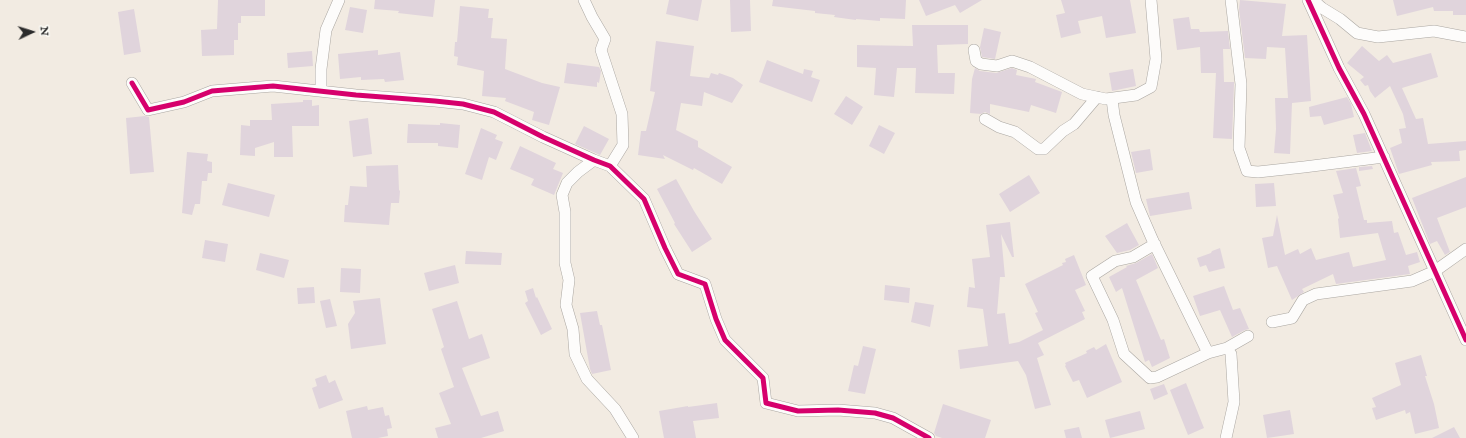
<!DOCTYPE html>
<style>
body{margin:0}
#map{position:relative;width:1466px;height:438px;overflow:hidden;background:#f2ebe2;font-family:"IM FELL English",serif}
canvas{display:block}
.north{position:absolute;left:12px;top:12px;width:40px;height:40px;-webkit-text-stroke:3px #fdfcf7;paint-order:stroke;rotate:86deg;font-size:11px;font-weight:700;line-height:16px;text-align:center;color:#2b2b2b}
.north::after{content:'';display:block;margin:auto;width:14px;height:18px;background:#2b2b2b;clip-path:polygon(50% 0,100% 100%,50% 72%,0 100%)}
</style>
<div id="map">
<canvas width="1466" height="438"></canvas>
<div class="north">N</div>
</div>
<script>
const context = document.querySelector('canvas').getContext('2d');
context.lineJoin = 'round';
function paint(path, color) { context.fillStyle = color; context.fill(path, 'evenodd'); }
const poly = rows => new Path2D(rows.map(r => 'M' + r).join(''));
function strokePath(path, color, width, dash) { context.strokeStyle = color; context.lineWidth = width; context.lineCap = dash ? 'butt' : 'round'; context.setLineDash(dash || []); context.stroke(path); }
const building = poly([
 [218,0,265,0,265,16,241,16,241,23,238,23,238,40,234,40,234,55,202,56,201,30,217,29],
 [375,0,435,0,433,17,398,13,399,11,374,9],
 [669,0,702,0,698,21,666,14],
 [730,0,750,0,751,31,731,32],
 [773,0,906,0,905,19,880,18,880,21,856,19,856,20,834,17,835,15,815,13,815,11,772,6],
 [919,0,982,0,960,13,955,5,926,16],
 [1061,0,1130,0,1136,33,1106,38,1102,16,1078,21,1081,33,1061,38,1056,15,1065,13],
 [1240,0,1286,4,1282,36,1307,35,1311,101,1292,103,1290,154,1274,153,1276,129,1275,98,1288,98,1285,48,1267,47,1266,59,1245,58,1239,9],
 [1393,0,1466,0,1466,15,1453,15,1453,11,1434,11,1433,7,1397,16],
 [460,6,489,9,488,18,493,18,491,38,507,39,505,69,542,83,560,87,549,125,532,120,534,112,505,101,506,98,482,96,484,71,457,65,458,57,454,56,455,42,457,42],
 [350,7,367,10,363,33,345,30],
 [134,9,141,52,124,55,118,12],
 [1189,17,1191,29,1199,29,1200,32,1228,31,1230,49,1223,49,1224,82,1234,82,1234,84,1232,139,1213,138,1216,73,1201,73,1200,47,1177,50,1173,19],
 [912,25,968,25,968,44,937,45,938,73,955,73,954,94,915,93,916,68,897,68,894,97,874,95,876,68,857,67,857,45,913,46],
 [984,28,1001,32,995,59,982,57,980,47],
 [656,41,694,46,690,76,709,78,711,73,718,75,719,73,733,78,743,85,732,103,704,92,702,106,681,103,676,130,698,141,698,147,732,167,722,184,694,168,693,170,663,155,665,159,638,155,641,131,646,131,655,92,650,91],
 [1362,46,1379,61,1387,55,1393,63,1431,53,1438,77,1402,88,1416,119,1423,118,1428,144,1466,141,1466,150,1459,151,1460,161,1431,162,1432,165,1399,174,1390,148,1402,143,1399,129,1406,128,1403,114,1390,86,1375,98,1370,91,1368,85,1365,86,1360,80,1364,77,1347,63],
 [378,50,378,55,400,52,404,80,385,82,384,79,361,80,361,77,340,79,338,54],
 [312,51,313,66,288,68,287,53],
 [767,60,803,74,804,69,813,71,811,77,820,80,812,102,759,82],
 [567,63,599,67,601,71,599,83,597,82,597,87,564,83],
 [975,68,980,71,996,73,1012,68,1017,70,1016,75,1036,79,1035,82,1062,92,1056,113,1031,105,1029,112,990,104,990,114,985,112,981,114,970,113,972,79],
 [1133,69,1136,86,1112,91,1109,73],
 [846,96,863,107,852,125,834,114],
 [1347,97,1351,104,1354,117,1324,125,1321,116,1310,117,1309,107],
 [303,100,312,100,312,106,319,105,319,126,292,126,293,157,274,157,274,142,255,148,255,156,240,155,241,125,250,126,250,120,272,120,271,104,303,102],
 [145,116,149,117,154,172,130,174,126,118],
 [368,118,372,154,353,157,349,121],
 [440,123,460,125,458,148,438,146,438,143,407,143,408,124,440,125],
 [879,125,895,133,884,154,869,146],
 [584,126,609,139,600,155,575,144],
 [481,128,497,135,495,139,503,142,496,160,489,157,482,180,465,174],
 [1365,133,1372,151,1357,153,1353,135],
 [520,146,556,163,553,169,563,173,554,195,531,185,534,179,510,169],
 [1150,149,1153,170,1136,173,1131,152],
 [187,152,208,154,207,161,212,162,212,173,208,173,207,181,202,181,200,204,195,204,192,215,182,213],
 [398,165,399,190,400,191,399,203,391,203,389,225,344,222,345,205,348,205,350,186,367,187,366,166],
 [1372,166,1373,169,1359,171,1359,167],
 [1356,168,1361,186,1356,187,1364,220,1367,220,1367,223,1392,221,1394,233,1398,232,1406,255,1417,252,1420,262,1408,266,1410,274,1336,284,1333,274,1302,289,1304,292,1292,300,1277,266,1268,268,1262,238,1273,236,1277,215,1285,255,1298,249,1300,254,1311,248,1316,260,1349,252,1353,267,1386,260,1378,233,1340,238,1338,219,1339,218,1333,195,1343,193,1336,171],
 [1029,175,1040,193,1010,212,999,194],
 [1466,177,1466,207,1437,218,1450,252,1445,255,1437,241,1430,244,1412,198],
 [676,179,694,211,712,239,692,252,674,224,675,223,657,189],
 [228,183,275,195,269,217,222,205],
 [1274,183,1276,206,1256,207,1255,184],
 [1189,192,1192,209,1150,216,1146,199],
 [1010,222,1014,257,1012,257,1001,234,1005,277,1000,277,997,314,1005,313,1009,344,1019,342,1043,330,1035,313,1038,312,1025,284,1063,265,1062,263,1066,262,1065,259,1074,255,1086,285,1075,290,1085,311,1082,312,1085,319,1038,343,1044,355,1037,358,1051,405,1035,409,1026,375,1018,361,960,369,958,350,988,346,983,309,967,307,969,287,975,288,972,259,990,257,986,225],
 [1127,223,1139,245,1130,250,1117,253,1105,236],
 [205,240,228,244,225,262,202,258],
 [1220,248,1225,268,1209,272,1206,265,1200,267,1197,258,1211,253,1212,251],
 [466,251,502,253,501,265,465,264],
 [260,253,289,260,284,278,256,270],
 [1152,254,1158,268,1136,280,1161,340,1164,339,1170,358,1152,367,1149,360,1145,362,1122,288,1116,292,1109,277,1127,267,1126,266,1136,263],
 [455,265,459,283,429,291,424,273],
 [341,268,361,269,360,293,340,292],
 [885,285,910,288,909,303,884,300],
 [1224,286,1233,310,1240,308,1249,329,1245,330,1232,337,1220,310,1200,316,1193,296],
 [314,287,315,303,298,304,297,288],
 [533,288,536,298,537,297,552,329,541,335,525,303,528,301,525,291],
 [380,298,386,344,351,349,348,324,355,313,353,301],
 [330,299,337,326,326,328,320,301],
 [457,301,469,339,482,334,490,358,462,368,481,416,498,411,504,431,481,438,438,438,435,428,451,424,439,393,454,387,441,349,444,347,432,309],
 [915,302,934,305,930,327,911,322],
 [597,311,600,325,602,325,611,370,592,374,590,369,580,313],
 [1106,344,1122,382,1087,398,1079,380,1073,382,1065,366,1066,365,1065,363,1087,353,1086,351,1094,347,1096,350],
 [863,346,876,349,865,394,848,391,854,365,858,366],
 [1421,355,1427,376,1425,376,1434,404,1439,428,1415,434,1410,412,1406,414,1405,410,1376,420,1372,408,1376,407,1372,398,1401,385,1395,363],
 [326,375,329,383,335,380,343,400,319,409,312,388,317,386,315,379],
 [1186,383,1204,428,1188,435,1170,390],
 [1164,384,1168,394,1154,400,1150,389],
 [717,403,719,418,693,421,696,438,664,438,659,411,688,406,688,407],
 [943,404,991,420,985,438,942,438,936,436,934,433],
 [367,406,368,410,383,407,385,416,389,415,392,428,387,429,388,436,378,438,352,438,346,411],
 [1290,410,1294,434,1267,438,1263,415],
 [1140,411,1145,429,1110,438,1105,420],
 [1079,427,1082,438,1066,438,1064,430],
 [1454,427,1460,438,1432,438]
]);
const street = poly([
 [584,0,592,17,605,39,601,50,622,114,623,145,610,166],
 [1231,0,1241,84,1239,148,1247,171,1258,172,1304,167,1384,157],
 [1308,0,1339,68,1364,114,1466,340],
 [1313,0,1322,8,1340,19,1357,33,1378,37,1434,31,1466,37],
 [974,50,976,61,981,64,997,66,1012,61,1030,67,1082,94,1106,99,1136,95,1151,87,1156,59,1151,0],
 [132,83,148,110,184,102,212,91,273,86,356,95,435,101,463,104,494,112,543,137,594,160,610,166,644,199,665,248,678,274,705,284,716,319,725,340,763,378,766,403,798,411,838,410,875,413,893,418,929,438],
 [321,91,321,69,326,30,339,0],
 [1112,99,1114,115,1136,202,1153,241,1208,353],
 [985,119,999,127,1015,132,1038,149,1044,149,1063,131,1074,124,1097,97],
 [594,160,578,172,567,183,562,195,565,212,565,263,569,280,566,305,573,329,575,354,587,379,615,409,633,438],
 [1155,244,1133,257,1115,261,1092,276,1113,320,1124,354,1150,378,1157,377,1208,353,1227,348,1248,336],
 [1272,322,1292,318,1303,300,1316,294,1412,281,1435,271,1466,249],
 [1226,438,1234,402,1231,354]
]);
const cycleway = poly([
 [1308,0,1339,68,1364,114,1466,340],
 [132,83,148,110,184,102,212,91,273,86,356,95,435,101,463,104,494,112,543,137,594,160,610,166,644,199,665,248,678,274,705,284,716,319,725,340,763,378,766,403,798,411,838,410,875,413,893,418,929,438]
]);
paint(building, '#e0d4dc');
strokePath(street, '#aaa6a1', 12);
strokePath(street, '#fdfcfb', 11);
strokePath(cycleway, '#d6006c', 5);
</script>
